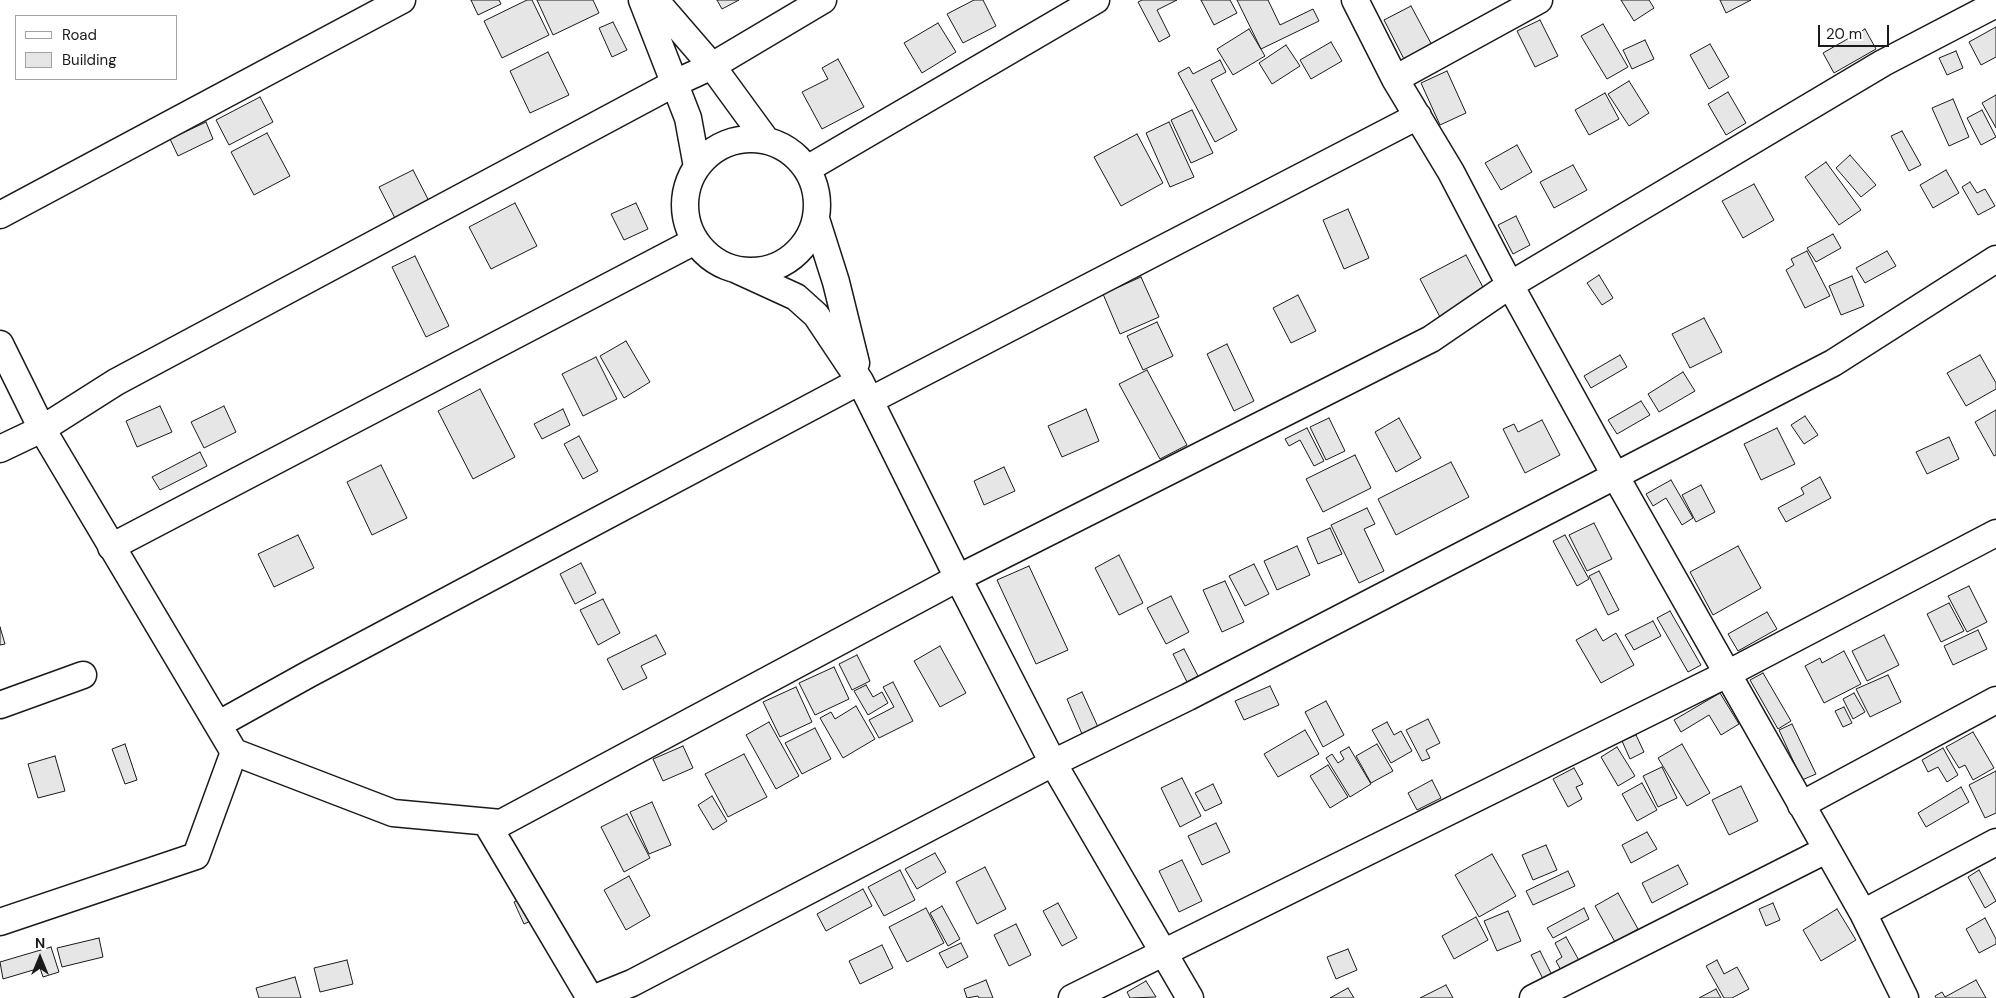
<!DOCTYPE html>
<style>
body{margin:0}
#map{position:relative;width:1996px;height:998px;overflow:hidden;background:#fff;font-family:"DM Sans",sans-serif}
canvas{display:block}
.legend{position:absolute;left:15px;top:15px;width:162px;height:65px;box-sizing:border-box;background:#fff;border:1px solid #a3a3a3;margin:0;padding:6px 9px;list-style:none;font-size:15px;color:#1a1a1a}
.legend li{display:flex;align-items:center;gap:10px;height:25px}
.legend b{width:25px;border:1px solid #a3a3a3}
.north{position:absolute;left:15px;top:933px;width:50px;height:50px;-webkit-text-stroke:4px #fff;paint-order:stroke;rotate:0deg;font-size:14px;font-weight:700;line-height:20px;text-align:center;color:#1a1a1a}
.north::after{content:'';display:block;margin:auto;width:18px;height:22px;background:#1a1a1a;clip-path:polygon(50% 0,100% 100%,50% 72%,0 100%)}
.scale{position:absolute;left:1818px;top:25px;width:71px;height:22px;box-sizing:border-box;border:2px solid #1a1a1a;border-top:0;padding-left:6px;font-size:15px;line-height:18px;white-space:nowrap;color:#1a1a1a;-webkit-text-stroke:4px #fff;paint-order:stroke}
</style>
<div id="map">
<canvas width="1996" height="998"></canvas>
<ul class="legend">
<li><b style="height:6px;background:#fff"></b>Road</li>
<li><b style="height:14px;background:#e6e6e6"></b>Building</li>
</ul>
<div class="north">N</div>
<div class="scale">20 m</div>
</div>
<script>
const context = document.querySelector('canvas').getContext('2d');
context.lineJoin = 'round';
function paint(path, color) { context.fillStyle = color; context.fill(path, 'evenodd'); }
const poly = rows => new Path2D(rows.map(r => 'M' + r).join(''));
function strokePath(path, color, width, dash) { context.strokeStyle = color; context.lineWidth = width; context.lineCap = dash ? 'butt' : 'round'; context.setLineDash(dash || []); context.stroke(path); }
const building = poly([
 [471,0,499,0,501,4,478,15,471,0],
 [527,0,532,0,549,35,502,58,484,21,527,0],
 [537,0,593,0,599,13,553,35,537,0],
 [717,0,739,0,722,9,717,0],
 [974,0,983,0,996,26,963,43,947,14,974,0],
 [1142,0,1177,0,1157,10,1170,36,1159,42,1138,2,1142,0],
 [1201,0,1230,0,1237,13,1214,25,1201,0],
 [1237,0,1268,0,1280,25,1313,9,1319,21,1261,49,1237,0],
 [1621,0,1649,0,1654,8,1634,21,1621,0],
 [1720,0,1751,0,1726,13,1720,0],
 [1411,6,1433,47,1405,61,1384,20,1411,6],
 [1540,20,1558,56,1535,67,1517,31,1540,20],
 [613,22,627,50,612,57,599,28,613,22],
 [938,23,956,52,922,73,904,43,938,23],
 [1603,24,1628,67,1607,79,1581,36,1603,24],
 [1996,27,1996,57,1981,65,1969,42,1996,27],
 [1249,29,1265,56,1233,75,1217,49,1249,29],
 [1865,29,1876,49,1834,73,1823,53,1865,29],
 [1645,40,1654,59,1632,69,1623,50,1645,40],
 [1331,42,1342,61,1311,79,1300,60,1331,42],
 [1710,44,1729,77,1709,89,1690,55,1710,44],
 [1286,45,1300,66,1272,84,1259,63,1286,45],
 [1956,51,1963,68,1947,75,1939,58,1956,51],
 [548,52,569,95,530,113,510,71,548,52],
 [838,59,864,107,822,129,802,92,828,79,822,68,838,59],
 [1220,60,1226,72,1211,80,1237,130,1215,142,1178,73,1189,67,1193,74,1220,60],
 [1447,71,1466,113,1440,125,1421,83,1447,71],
 [1629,81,1649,113,1629,126,1608,94,1629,81],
 [1728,92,1746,123,1726,135,1708,104,1728,92],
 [1605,93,1619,119,1589,135,1575,110,1605,93],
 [1996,95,1996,128,1982,103,1996,95],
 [260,97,273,122,229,145,216,120,260,97],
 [1953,99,1969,137,1949,146,1932,108,1953,99],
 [1192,110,1213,153,1191,163,1171,120,1192,110],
 [1982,110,1996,137,1981,145,1967,118,1982,110],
 [206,122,213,139,178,156,170,139,206,122],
 [1169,122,1194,177,1170,187,1146,133,1169,122],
 [1902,131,1921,165,1909,171,1891,136,1902,131],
 [267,133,290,176,254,195,231,152,267,133],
 [1137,134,1163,183,1121,206,1094,157,1137,134],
 [1517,145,1532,172,1501,190,1485,163,1517,145],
 [1850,155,1876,185,1861,197,1836,168,1850,155],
 [1826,162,1861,210,1839,225,1805,177,1826,162],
 [1573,165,1587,190,1554,208,1540,182,1573,165],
 [413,170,431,205,397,222,379,187,413,170],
 [1946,170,1959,193,1933,208,1920,185,1946,170],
 [1970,182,1977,193,1985,189,1995,206,1978,215,1962,187,1970,182],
 [1754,184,1774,220,1743,238,1722,201,1754,184],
 [515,203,537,246,491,269,469,227,515,203],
 [636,203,648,229,624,240,611,214,636,203],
 [1348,209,1369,258,1344,269,1323,220,1348,209],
 [1516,216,1530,245,1513,254,1498,225,1516,216],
 [1833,234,1841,248,1816,262,1807,248,1833,234],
 [1807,251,1830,296,1805,308,1786,270,1794,265,1791,259,1807,251],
 [1887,251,1896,266,1865,283,1856,268,1887,251],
 [1466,255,1486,293,1440,317,1420,279,1466,255],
 [415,256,449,326,426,337,392,267,415,256],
 [1599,275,1613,298,1602,305,1587,283,1599,275],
 [1852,276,1864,306,1841,315,1829,286,1852,276],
 [1141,277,1159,317,1120,334,1103,294,1141,277],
 [1298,295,1316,331,1291,343,1273,308,1298,295],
 [1704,318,1722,352,1690,368,1672,334,1704,318],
 [1157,322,1173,356,1143,370,1127,336,1157,322],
 [626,341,650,382,624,398,600,356,626,341],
 [1227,344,1254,401,1234,411,1207,354,1227,344],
 [1620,355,1627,367,1591,388,1584,376,1620,355],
 [1980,355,1996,383,1996,389,1966,406,1947,373,1980,355],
 [596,357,617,399,583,416,562,374,596,357],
 [1147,370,1187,445,1160,459,1119,384,1147,370],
 [1683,372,1695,391,1659,412,1648,394,1683,372],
 [480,389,515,457,473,479,438,411,480,389],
 [1641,401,1650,415,1617,434,1608,420,1641,401],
 [160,406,172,432,137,447,126,421,160,406],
 [224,406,236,432,204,448,191,422,224,406],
 [563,409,570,425,542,439,534,424,563,409],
 [1086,409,1099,441,1062,457,1048,426,1086,409],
 [1996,410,1996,455,1994,456,1975,422,1996,410],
 [1805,416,1818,435,1804,444,1791,425,1805,416],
 [1329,418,1345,451,1326,460,1310,427,1329,418],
 [1399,418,1421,458,1396,472,1375,432,1399,418],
 [1542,420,1560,455,1525,473,1503,429,1514,424,1518,432,1542,420],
 [1307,428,1324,461,1314,466,1300,440,1289,446,1285,439,1307,428],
 [1777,428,1795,464,1761,480,1744,444,1777,428],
 [579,436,598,471,583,479,564,444,579,436],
 [1949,437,1959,459,1927,474,1916,452,1949,437],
 [200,452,207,466,160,490,152,477,200,452],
 [1355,455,1371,488,1323,512,1306,479,1355,455],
 [1451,462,1469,497,1396,535,1378,499,1451,462],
 [381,465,407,518,372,535,347,482,381,465],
 [1004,467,1015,491,984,505,974,481,1004,467],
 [1820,477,1831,498,1786,522,1778,508,1804,494,1801,488,1820,477],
 [1671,480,1693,518,1682,525,1666,498,1653,506,1646,494,1671,480],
 [1701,485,1715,512,1696,522,1682,495,1701,485],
 [1367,508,1375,524,1364,529,1384,571,1359,583,1331,525,1367,508],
 [1594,523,1612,559,1587,571,1569,535,1594,523],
 [1330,528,1342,554,1318,564,1307,538,1330,528],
 [298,535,314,568,274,587,258,554,298,535],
 [1565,535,1589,579,1577,586,1553,541,1565,535],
 [1297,546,1310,575,1277,590,1264,561,1297,546],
 [1738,546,1761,588,1713,615,1690,572,1738,546],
 [1119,555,1143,603,1119,615,1095,568,1119,555],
 [581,563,596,593,575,604,560,574,581,563],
 [1254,564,1269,594,1245,606,1229,576,1254,564],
 [1029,566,1068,650,1036,664,997,580,1029,566],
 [1599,571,1619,610,1608,615,1589,576,1599,571],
 [1225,581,1244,622,1222,632,1203,590,1225,581],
 [1969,586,1987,622,1967,632,1948,596,1969,586],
 [1171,596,1189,632,1166,644,1147,608,1171,596],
 [603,599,620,633,598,645,580,610,603,599],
 [1949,603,1964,631,1941,642,1927,614,1949,603],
 [1670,611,1701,665,1688,672,1657,618,1670,611],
 [1767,612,1777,629,1738,651,1728,634,1767,612],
 [1653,621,1661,636,1634,650,1625,635,1653,621],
 [0,627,5,644,0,645,0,627],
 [1596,629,1603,641,1616,633,1634,665,1601,683,1576,640,1596,629],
 [1978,630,1987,649,1953,665,1944,646,1978,630],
 [656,635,666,654,641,666,647,678,623,690,607,659,656,635],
 [1884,635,1899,665,1867,681,1852,651,1884,635],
 [940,646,966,693,940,707,914,661,940,646],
 [1184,649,1198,676,1187,682,1173,654,1184,649],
 [1844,651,1861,684,1824,703,1805,666,1820,658,1822,663,1844,651],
 [857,655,870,681,852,690,839,664,857,655],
 [834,667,849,699,815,715,799,683,834,667],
 [1763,673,1791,721,1778,729,1750,680,1763,673],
 [1888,675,1901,702,1870,717,1856,689,1888,675],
 [893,682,913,721,879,738,869,720,894,707,883,687,893,682],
 [866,685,873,697,882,692,888,703,868,715,854,691,866,685],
 [1270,686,1279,705,1244,720,1235,701,1270,686],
 [796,687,812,722,780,737,763,702,796,687],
 [1082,692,1098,727,1082,734,1067,699,1082,692],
 [1720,693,1739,724,1721,735,1709,715,1681,732,1674,720,1720,693],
 [1854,693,1865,712,1853,719,1843,699,1854,693],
 [1326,701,1344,735,1323,747,1305,712,1326,701],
 [856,706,875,739,843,758,820,718,831,712,835,719,856,706],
 [1844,707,1852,723,1843,727,1835,711,1844,707],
 [1428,719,1440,743,1426,750,1430,758,1422,761,1406,730,1428,719],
 [769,722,799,776,776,789,746,735,769,722],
 [1387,722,1394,735,1401,731,1412,751,1391,763,1372,730,1387,722],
 [1792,724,1816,774,1802,780,1779,730,1792,724],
 [815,728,831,759,802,774,785,743,815,728],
 [1305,730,1319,754,1278,777,1264,754,1305,730],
 [1973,732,1994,768,1973,780,1965,765,1959,768,1946,747,1973,732],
 [1636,735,1644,752,1630,759,1622,741,1636,735],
 [125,744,137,780,125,784,112,749,125,744],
 [1377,744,1393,771,1371,783,1356,756,1377,744],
 [1682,744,1710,793,1687,806,1658,758,1682,744],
 [683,746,693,768,663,781,653,759,683,746],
 [1349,747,1371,784,1350,797,1326,758,1332,754,1338,763,1344,759,1340,752,1349,747],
 [1617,747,1635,776,1618,786,1601,757,1617,747],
 [1943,748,1958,775,1947,782,1938,767,1928,772,1922,760,1943,748],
 [744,754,767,797,728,817,705,774,744,754],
 [55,756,65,791,38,798,28,764,55,756],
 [1328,765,1348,797,1330,808,1310,776,1328,765],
 [1662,767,1677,798,1658,807,1643,776,1662,767],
 [1574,768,1583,784,1576,787,1582,799,1568,807,1553,779,1574,768],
 [1996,771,1996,813,1985,818,1969,785,1996,771],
 [1182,778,1201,816,1180,827,1161,788,1182,778],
 [1432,780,1441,798,1417,810,1408,793,1432,780],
 [1642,783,1657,810,1637,821,1622,794,1642,783],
 [1213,784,1222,803,1205,811,1195,793,1213,784],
 [1741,786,1758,821,1729,835,1712,800,1741,786],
 [1961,787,1969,802,1926,827,1918,813,1961,787],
 [712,796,727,821,713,830,698,805,712,796],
 [652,802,671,845,649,854,630,812,652,802],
 [627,814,650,858,624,872,601,827,627,814],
 [1216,823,1230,852,1202,865,1188,836,1216,823],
 [1647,832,1657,849,1631,863,1622,845,1647,832],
 [1546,845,1557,870,1533,880,1522,855,1546,845],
 [935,853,946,872,917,889,905,869,935,853],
 [1492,854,1516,896,1479,917,1455,875,1492,854],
 [1182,860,1202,901,1179,912,1159,871,1182,860],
 [1678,865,1688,884,1652,903,1642,883,1678,865],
 [985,867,1006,909,977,924,956,882,985,867],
 [900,870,915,900,884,916,868,887,900,870],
 [1979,870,1996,901,1985,908,1968,877,1979,870],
 [1568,871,1575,886,1533,905,1526,891,1568,871],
 [629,876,650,916,626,930,604,890,629,876],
 [863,889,872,906,826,931,817,914,863,889],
 [539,891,549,913,524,924,514,902,539,891],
 [1618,893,1638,929,1615,942,1595,906,1618,893],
 [1058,903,1077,938,1062,946,1043,911,1058,903],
 [1773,903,1780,920,1766,926,1759,909,1773,903],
 [942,906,960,939,948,946,930,913,942,906],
 [926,908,944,943,907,962,889,927,926,908],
 [1584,908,1589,919,1553,938,1547,928,1584,908],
 [1837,909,1856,940,1821,961,1803,930,1837,909],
 [1508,911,1521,941,1497,951,1484,921,1508,911],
 [1476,917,1488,940,1454,959,1442,936,1476,917],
 [1985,918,1996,939,1996,944,1979,953,1966,929,1985,918],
 [1016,924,1031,955,1009,966,994,935,1016,924],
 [1566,937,1581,964,1563,974,1556,961,1562,957,1555,943,1566,937],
 [99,938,103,957,62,967,57,948,99,938],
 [961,943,968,957,947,968,939,953,961,943],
 [882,945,893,968,860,984,849,961,882,945],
 [51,947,59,972,43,977,40,968,3,979,0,962,51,947],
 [1348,949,1357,970,1336,979,1327,957,1348,949],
 [1540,951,1552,975,1543,979,1531,955,1540,951],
 [347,960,353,984,320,992,314,968,347,960],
 [1717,960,1724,974,1737,967,1749,989,1732,998,1724,998,1706,966,1717,960],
 [295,977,301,998,259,998,256,988,295,977],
 [986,980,993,998,979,998,978,996,967,998,964,989,986,980],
 [1976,980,1986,998,1936,998,1935,996,1942,992,1945,997,1976,980],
 [1146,981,1156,997,1130,998,1127,992,1146,981],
 [1446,985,1453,998,1420,998,1446,985],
 [1348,988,1354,998,1330,998,1348,988],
 [1716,989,1721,998,1699,998,1716,989]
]);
const minor = poly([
 [642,0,688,118,697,167],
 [655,0,712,66,766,140],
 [1355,0,1395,79,1451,172,1510,285,1616,477,1863,913,1905,998],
 [1395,79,1539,0],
 '685 205a66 66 0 1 1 132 0a66 66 0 1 1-132 0Z',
 [807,169,1096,0],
 [0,215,402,0],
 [816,219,836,282,856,363],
 [737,270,796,297,816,315,860,381,958,578,1053,763,1190,998],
 [0,344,42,429,234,752,393,813,501,823],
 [871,400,1418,116],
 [0,449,42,429,116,382,675,83,712,66,823,0],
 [111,547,695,241],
 [0,705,83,675],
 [219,724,309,674,860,381],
 [1801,805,1996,700],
 [1863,913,1996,842],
 [0,922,196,856,234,752],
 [590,998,490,829,958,578,1431,339,1510,285,1883,63,1996,4],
 [595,998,632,983,1053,763,1188,697,1833,363,1996,259],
 [1072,998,1727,674,1996,533],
 [1533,998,1826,850]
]);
paint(building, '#e6e6e6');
strokePath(building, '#1a1a1a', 1);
strokePath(minor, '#1a1a1a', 29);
strokePath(minor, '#fff', 26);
</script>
